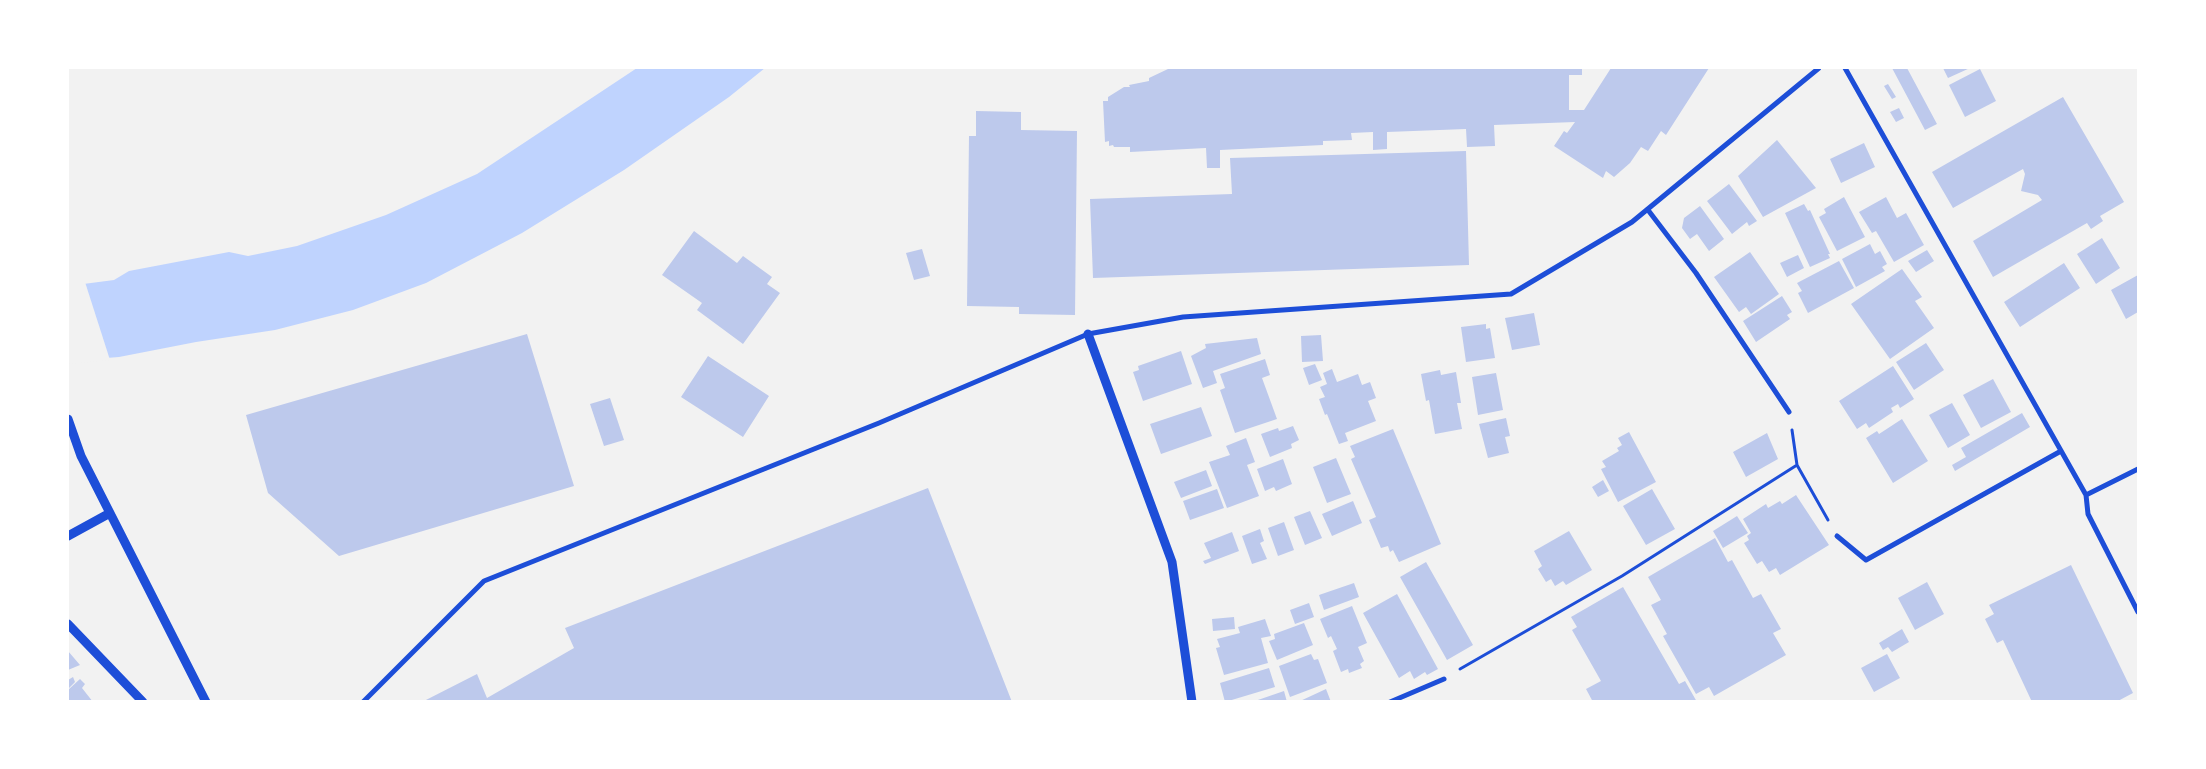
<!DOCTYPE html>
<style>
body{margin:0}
#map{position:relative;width:2206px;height:769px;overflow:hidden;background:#f2f2f2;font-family:"PT Serif",serif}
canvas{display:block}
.frame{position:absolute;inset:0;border:69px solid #fff;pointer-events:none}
</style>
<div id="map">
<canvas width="2206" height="769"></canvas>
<div class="frame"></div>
</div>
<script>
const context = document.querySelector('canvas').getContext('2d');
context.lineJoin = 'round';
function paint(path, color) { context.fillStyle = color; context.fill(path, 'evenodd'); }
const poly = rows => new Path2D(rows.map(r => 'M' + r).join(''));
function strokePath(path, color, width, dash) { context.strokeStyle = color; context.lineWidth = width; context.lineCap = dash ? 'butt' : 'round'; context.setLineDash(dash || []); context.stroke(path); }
const water = poly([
 [637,68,765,68,729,97,624,170,522,233,426,283,353,310,275,330,196,342,119,357,68,361,68,286,114,280,129,271,229,252,248,256,297,246,386,215,477,174]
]);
const pier = poly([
 [85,282,110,360,68,364,68,283]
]);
const building = poly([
 [1213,68,1582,68,1582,75,1569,75,1569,110,1584,110,1611,68,1709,68,1666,135,1661,131,1648,151,1641,147,1630,163,1614,177,1606,171,1603,178,1554,146,1564,131,1567,133,1575,122,1494,125,1495,146,1467,147,1466,129,1387,132,1387,149,1373,150,1373,132,1351,133,1352,140,1323,141,1323,145,1220,150,1220,168,1207,168,1206,148,1130,152,1130,147,1114,147,1113,145,1109,146,1109,141,1105,142,1103,101,1108,101,1108,97,1124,87,1130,87,1129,85,1149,81,1149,78,1168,69],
 [1892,68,1907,68,1937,124,1925,130],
 [1943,68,1970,68,1948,78],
 [1980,69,1996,101,1965,117,1949,85],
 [1888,84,1896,97,1892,99,1884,86],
 [2063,97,2124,202,2100,216,2103,221,2091,229,2087,223,1993,277,1973,241,2042,200,2038,195,2021,191,2025,174,2023,169,1953,208,1932,172],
 [1899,108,1904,118,1896,122,1890,112],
 [976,111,1021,112,1021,130,1077,131,1075,315,1019,314,1019,307,967,306,969,136,976,136],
 [1777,140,1816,188,1763,217,1738,176],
 [1864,143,1875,167,1841,183,1830,159],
 [1466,151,1469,265,1093,278,1090,199,1232,194,1230,158],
 [1729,184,1757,221,1749,226,1747,222,1732,234,1707,201],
 [1844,197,1865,237,1837,251,1819,217,1826,213,1824,209],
 [1886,197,1897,218,1906,213,1924,245,1894,262,1876,231,1872,233,1859,212],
 [1804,204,1808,211,1810,210,1830,254,1828,254,1830,258,1810,267,1785,213],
 [1700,206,1724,239,1709,251,1697,234,1690,239,1682,228,1684,218],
 [694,231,737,263,743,256,772,277,767,284,780,293,743,344,697,310,702,303,662,275],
 [2102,238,2120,268,2096,284,2077,254],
 [1870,244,1875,254,1880,251,1887,264,1882,267,1885,271,1856,287,1842,259],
 [922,249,930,276,914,280,906,253],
 [1927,250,1934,261,1916,272,1908,261],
 [1750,252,1779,294,1751,314,1746,307,1739,312,1714,277],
 [1798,255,1804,268,1787,277,1780,263],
 [1839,261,1854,288,1808,313,1798,293,1802,291,1797,283],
 [2064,263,2080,288,2020,327,2004,302],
 [1902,269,1922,297,1915,301,1934,328,1890,359,1851,304],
 [2138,275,2138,312,2126,319,2111,290],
 [1782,296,1792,312,1787,315,1790,319,1756,342,1743,321],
 [1534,313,1540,345,1512,350,1505,318],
 [1486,324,1486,329,1490,328,1495,358,1466,362,1461,327],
 [527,334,574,486,339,556,268,493,246,415],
 [1321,335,1323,361,1302,362,1301,336],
 [1257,338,1261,354,1213,371,1217,383,1203,388,1191,356,1206,348,1205,344],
 [1926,343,1944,370,1914,390,1896,362],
 [1181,351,1192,384,1143,401,1133,372,1139,370,1138,366],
 [708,356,769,396,743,437,681,397],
 [1265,359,1270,375,1262,378,1277,419,1235,433,1220,390,1225,388,1220,374],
 [1315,364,1322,380,1309,385,1303,368],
 [1893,366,1914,399,1900,408,1898,404,1891,408,1893,412,1869,428,1866,423,1857,429,1839,401],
 [1332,369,1337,382,1358,374,1362,385,1370,382,1376,398,1368,401,1376,421,1345,433,1348,441,1339,444,1327,414,1325,415,1319,399,1325,397,1320,387,1327,384,1323,373],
 [1440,370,1441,375,1456,372,1461,403,1457,403,1462,429,1435,434,1429,400,1426,401,1421,374],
 [1496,373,1503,410,1478,415,1472,377],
 [1993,379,2011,412,1981,428,1963,395],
 [610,398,624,440,604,446,590,404],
 [1952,403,1970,435,1948,448,1929,415],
 [1201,407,1212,436,1161,454,1150,424],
 [2022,413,2030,427,1955,471,1952,465,1966,457,1961,448],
 [1506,418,1510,436,1505,437,1509,453,1488,458,1479,424],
 [1902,419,1928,461,1893,483,1866,438,1877,431,1879,434],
 [1293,426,1299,440,1291,444,1292,448,1270,457,1261,434,1278,428,1279,431],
 [1393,429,1441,544,1399,562,1393,550,1390,552,1388,546,1381,548,1369,520,1376,517,1351,459,1355,457,1350,446],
 [1629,432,1656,482,1618,502,1601,469,1606,467,1602,461,1619,451,1617,448,1622,445,1618,438],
 [1767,433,1778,459,1746,477,1733,452],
 [1246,438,1255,462,1247,465,1259,496,1227,508,1209,462,1230,455,1226,446],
 [1336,458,1351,494,1327,503,1313,467],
 [1283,459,1292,484,1276,491,1274,487,1265,491,1257,469],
 [1206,470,1212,486,1181,498,1174,482],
 [1603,480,1609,491,1598,497,1592,487],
 [928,488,1012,702,422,702,477,674,487,698,574,648,565,628],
 [1217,489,1224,508,1190,520,1183,501],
 [1652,489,1675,529,1646,545,1623,506],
 [1796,495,1829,545,1780,575,1776,568,1769,572,1762,561,1757,564,1744,543,1749,540,1747,536,1751,533,1743,519,1766,504,1768,508,1780,501,1782,504],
 [1353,501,1362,523,1332,536,1322,514],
 [1310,511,1322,538,1305,545,1294,517],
 [1737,516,1748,533,1723,548,1713,531],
 [1284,522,1294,550,1278,556,1268,528],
 [1260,529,1264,541,1260,543,1267,559,1252,564,1242,536],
 [1569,531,1592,570,1566,585,1563,581,1555,586,1551,579,1546,582,1538,569,1542,566,1534,551],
 [1232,532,1239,551,1205,564,1203,561,1211,558,1204,543],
 [1715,538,1728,562,1732,560,1753,598,1761,594,1781,629,1773,633,1786,655,1714,696,1709,687,1696,694,1663,636,1667,634,1651,605,1661,600,1648,577],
 [1426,562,1473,645,1447,660,1400,577],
 [2071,565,2133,693,2116,702,2032,702,2003,640,1997,643,1985,619,1994,614,1989,605],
 [1927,582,1944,614,1915,630,1898,598],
 [1354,583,1359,597,1324,610,1319,595],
 [1623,587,1679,684,1685,681,1697,702,1593,702,1586,689,1601,681,1572,630,1577,627,1571,617],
 [1397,594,1438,669,1427,675,1425,672,1414,679,1410,671,1399,678,1363,613],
 [1309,603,1314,617,1295,624,1290,610],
 [1352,606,1367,643,1358,647,1364,661,1360,664,1362,668,1349,673,1348,669,1341,672,1333,651,1337,649,1331,636,1328,638,1320,619],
 [1234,617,1235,629,1213,631,1212,619],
 [1265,619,1271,636,1261,638,1268,663,1224,675,1216,648,1220,647,1217,639,1240,633,1238,627],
 [1304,623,1313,645,1277,660,1269,641,1275,639,1274,634],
 [1902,629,1909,642,1892,652,1888,647,1883,650,1879,643],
 [68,651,80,665,68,670],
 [1311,654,1314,660,1318,659,1327,683,1290,697,1279,666],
 [1887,654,1900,678,1874,692,1861,668],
 [1269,668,1275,687,1225,702,1220,683],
 [73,677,75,682,68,689,68,680],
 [80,679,85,684,82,688,93,702,68,702,68,690],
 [1326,689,1331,702,1298,702],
 [1284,691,1287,702,1255,702,1255,701]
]);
const path = poly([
 [1792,430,1797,465,1828,520],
 [1460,669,1622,576,1797,465]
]);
const minor = poly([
 [1845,68,2086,495,2088,514,2138,612],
 [1648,210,1696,273,1789,412],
 [2086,495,2138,469],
 [1837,536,1866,560,2061,451],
 [363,702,484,581,879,423,1088,334,1183,317,1511,294,1632,222,1819,68],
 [1390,702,1444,679]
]);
const tertiary = poly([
 [1088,334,1172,562,1192,702],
 [68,419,81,456,206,702],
 [68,536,110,513],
 [68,624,143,702]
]);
paint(water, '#bfd3fe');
paint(pier, '#f2f2f2');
paint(building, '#bdc9ec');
strokePath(path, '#1d4ed8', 3);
strokePath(minor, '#1d4ed8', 5);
strokePath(tertiary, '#1d4ed8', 9);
</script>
